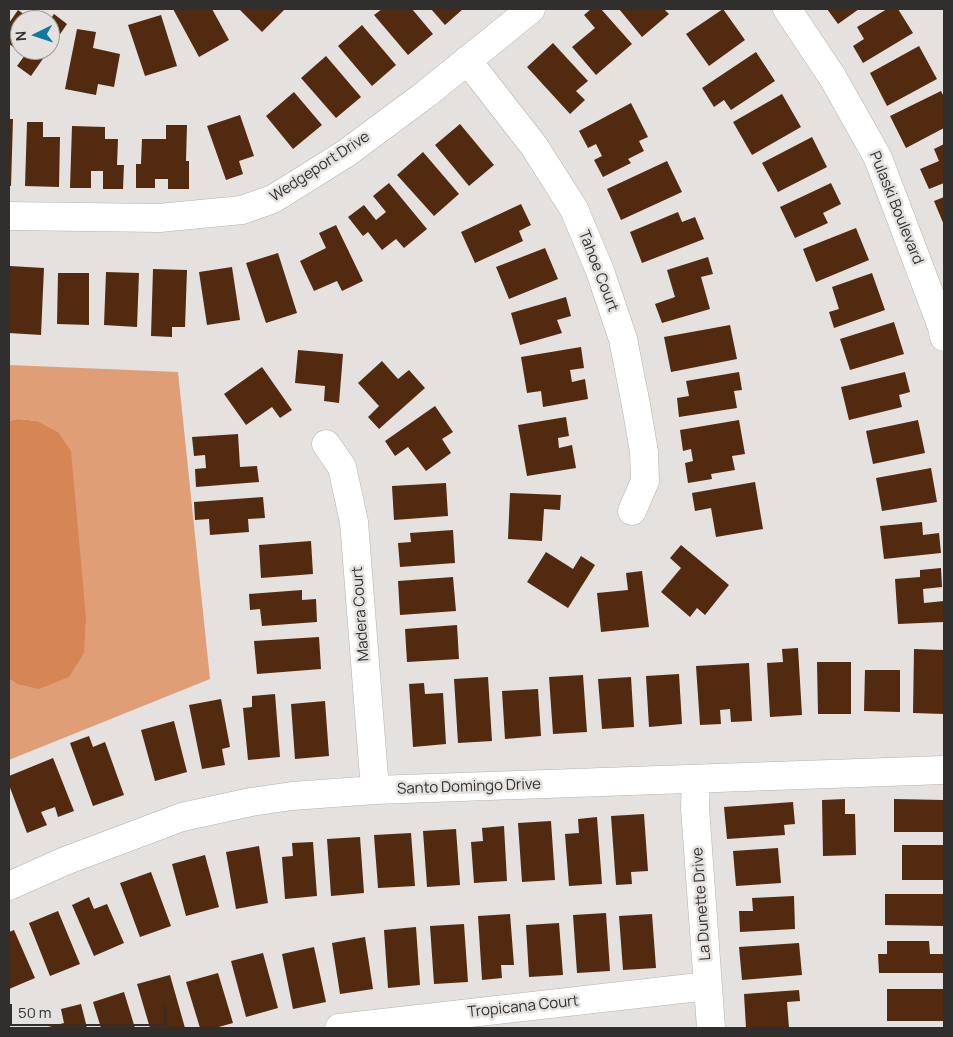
<!DOCTYPE html>
<style>
body{margin:0}
#map{position:relative;width:953px;height:1037px;overflow:hidden;background:#e4e1df;font-family:Manrope,sans-serif}
canvas{display:block}
.frame{position:absolute;inset:0;border:10px solid #302f2e;pointer-events:none}
.north{position:absolute;left:10px;top:10px;width:50px;height:50px;box-sizing:border-box;background:#e4e1df;border:1px solid #9c9a98;border-radius:50%;rotate:266deg;font-size:14px;font-weight:700;line-height:20px;text-align:center;color:#302f2e}
.north::after{content:'';display:block;margin:auto;width:18px;height:22px;background:#0f7ba5;clip-path:polygon(50% 0,100% 100%,50% 72%,0 100%)}
.scale{position:absolute;left:10px;top:1004px;width:156px;height:22px;box-sizing:border-box;border:2px solid #302f2e;border-top:0;padding-left:6px;font-size:15px;line-height:18px;white-space:nowrap;color:#302f2e;-webkit-text-stroke:4px #e4e1df;paint-order:stroke}
</style>
<div id="map">
<canvas width="953" height="1037"></canvas>
<div class="frame"></div>
<div class="north">N</div>
<div class="scale">50 m</div>
</div>
<script>
const context = document.querySelector('canvas').getContext('2d');
context.lineJoin = 'round';
function paint(path, color) { context.fillStyle = color; context.fill(path, 'evenodd'); }
const poly = rows => new Path2D(rows.map(r => 'M' + r).join(''));
function strokePath(path, color, width, dash) { context.strokeStyle = color; context.lineWidth = width; context.lineCap = dash ? 'butt' : 'round'; context.setLineDash(dash || []); context.stroke(path); }
function drawText(font, color, halo, rows, align = 'center') {
  context.font = font + ' Manrope,sans-serif'; context.lineWidth = 5; context.setLineDash([]); context.textBaseline = 'middle'; context.strokeStyle = halo; context.fillStyle = color; for (const [text, x, y, turn = 0] of rows) {
    context.save(); context.translate(x, y); context.rotate((+turn || 0) * Math.PI / 180); context.textAlign = isNaN(turn) ? turn : align; if (halo) context.strokeText(text, 0, 0); context.fillText(text, 0, 0); context.restore();
  }
}
const green = poly([
 [9,365,178,372,210,679,9,760,9,679,17,684,58,432,38,421,18,419,9,421]
]);
const water = poly([
 [18,419,38,421,58,432,71,451,86,618,84,653,69,677,39,689,17,684,9,679,9,421]
]);
const building = poly([
 [173,9,212,9,229,40,199,57],
 [239,9,285,9,262,32],
 [382,9,412,9,433,34,408,55,374,15],
 [431,9,463,9,445,25],
 [591,9,601,9,632,44,596,75,572,47,595,28,584,15],
 [619,9,664,9,669,14,642,37],
 [723,9,745,40,709,66,686,34],
 [827,9,859,9,838,24],
 [887,9,898,9,913,33,863,63,853,46,864,39,857,27],
 [18,10,32,20,20,20,20,50,49,50,31,76,17,66,25,55,9,44,9,23],
 [54,14,67,24,50,49,50,20],
 [161,15,177,66,145,76,128,25],
 [362,25,396,65,372,86,338,46],
 [77,29,96,32,93,48,120,54,114,87,98,84,96,95,65,89],
 [553,43,588,81,576,91,585,100,570,114,527,67],
 [919,46,937,79,887,106,870,73],
 [756,52,775,81,731,110,724,100,714,107,702,88],
 [326,56,361,97,336,118,301,78],
 [941,91,944,97,944,128,906,148,890,116],
 [294,92,322,125,293,149,266,116],
 [782,94,801,127,752,155,733,122],
 [631,103,648,137,639,141,644,151,628,159,631,163,603,177,594,160,602,156,596,144,588,148,579,131],
 [240,115,254,156,239,161,243,174,226,180,207,126],
 [9,119,13,119,11,186,9,186],
 [27,122,43,122,43,137,60,137,59,187,25,186],
 [460,124,494,165,469,186,435,145],
 [166,125,187,125,186,161,189,161,189,189,168,189,168,179,155,179,155,188,136,188,136,164,141,164,142,139,166,139],
 [72,126,105,127,105,139,118,139,117,165,124,165,123,189,103,189,103,171,91,171,91,188,70,188],
 [812,137,827,167,778,192,762,163],
 [944,144,944,183,929,189,920,169,939,161,934,149],
 [423,152,459,194,434,216,397,175],
 [667,161,682,192,621,220,607,189],
 [389,183,427,229,404,248,396,239,382,250,368,232,363,236,348,217,364,205,376,220,386,212,373,196],
 [831,183,841,204,823,213,828,223,795,238,780,207],
 [944,197,944,225,934,201],
 [521,204,531,225,519,231,523,241,475,263,461,232],
 [678,212,682,222,695,217,704,239,642,263,630,232],
 [336,225,363,281,342,291,337,281,314,291,300,261,326,248,319,233],
 [856,228,869,260,816,282,803,249],
 [545,248,558,279,509,299,496,267],
 [278,253,297,313,266,323,246,263],
 [708,257,713,274,701,277,710,309,662,323,655,304,675,297,667,270],
 [10,266,44,268,41,335,9,333],
 [232,267,240,320,207,325,199,272],
 [153,269,187,270,185,327,172,327,172,337,151,336],
 [106,272,139,273,137,327,104,325],
 [58,273,89,273,89,325,57,324],
 [872,273,885,310,834,328,829,312,839,309,832,287],
 [566,297,571,316,557,320,562,333,520,345,511,313],
 [894,322,904,354,850,370,840,339],
 [730,325,737,359,671,372,664,337],
 [581,347,584,368,570,370,572,382,585,379,588,399,543,407,541,391,527,393,521,357],
 [298,350,343,354,339,403,324,401,325,386,295,383],
 [382,361,398,379,409,370,425,388,379,429,368,417,379,406,358,383],
 [262,367,292,410,280,418,272,407,246,425,224,394],
 [739,372,742,390,734,391,737,408,679,417,677,398,689,396,686,381],
 [905,372,910,392,899,395,902,407,849,420,841,387],
 [435,406,453,432,442,439,451,453,426,471,408,447,395,456,385,441],
 [566,417,569,436,558,438,559,448,572,445,576,468,527,476,518,425],
 [739,420,745,454,732,456,735,470,711,474,712,479,688,483,685,463,693,461,691,449,683,451,680,430],
 [918,420,925,453,873,464,866,431],
 [238,434,240,467,257,466,259,482,196,487,195,469,206,468,205,455,194,456,192,437],
 [931,468,937,502,882,511,876,478],
 [755,482,763,529,716,537,711,508,695,511,692,493],
 [446,483,448,516,394,520,392,486],
 [510,493,561,495,560,510,544,509,542,541,508,539],
 [263,497,265,518,248,519,249,532,210,535,209,519,195,520,194,502],
 [922,522,923,535,939,533,941,553,884,559,880,526],
 [453,530,455,563,400,567,398,543,411,542,410,533],
 [311,541,313,574,261,578,259,545],
 [681,545,729,585,705,615,697,608,690,617,661,592,681,568,670,558],
 [546,552,573,569,581,556,595,565,568,608,527,582],
 [941,568,942,587,923,589,924,603,944,601,944,622,898,624,895,579,920,577,920,570],
 [642,571,649,627,601,632,597,593,628,590,626,573],
 [453,577,456,611,400,615,398,581],
 [302,590,302,600,316,599,317,622,262,626,260,609,250,610,249,594],
 [457,625,459,659,407,662,405,629],
 [319,637,321,669,257,674,254,641],
 [798,648,802,715,770,717,767,663,783,662,782,649],
 [914,649,944,650,944,714,913,713],
 [817,662,851,662,851,714,818,714],
 [749,663,752,721,731,722,730,709,720,710,721,724,700,725,696,666],
 [865,670,900,670,900,712,864,711],
 [679,674,682,724,649,727,646,676],
 [583,675,587,732,553,734,549,677],
 [488,677,492,741,458,743,454,679],
 [631,677,634,727,602,729,598,679],
 [424,683,425,694,443,693,446,744,413,747,409,684],
 [538,689,541,736,505,739,502,691],
 [275,694,280,757,248,760,243,708,252,707,252,696],
 [221,699,230,747,222,749,225,765,202,769,189,705],
 [325,701,329,756,295,759,291,704],
 [174,721,187,772,155,781,141,730],
 [89,736,93,747,105,742,124,795,93,806,70,743],
 [53,758,74,811,58,817,55,807,41,812,47,825,27,833,9,785,9,776],
 [845,799,845,814,855,814,856,855,823,856,822,800],
 [894,799,944,800,944,832,894,832],
 [793,802,795,824,784,825,785,835,727,839,724,807],
 [644,814,648,871,631,872,632,884,616,885,611,816],
 [597,817,602,884,569,886,565,834,579,833,578,819],
 [551,821,555,880,522,882,518,823],
 [504,826,507,881,474,883,471,842,483,841,482,828],
 [456,829,460,885,427,887,423,831],
 [411,833,415,886,378,888,374,835],
 [360,837,364,893,331,896,327,839],
 [313,842,317,896,285,899,282,857,293,856,292,843],
 [902,845,944,845,944,880,902,880],
 [259,846,268,903,236,909,226,852],
 [778,848,781,883,736,886,733,851],
 [205,855,219,907,186,916,172,864],
 [151,872,171,926,140,937,120,883],
 [885,894,944,894,944,926,885,925],
 [794,896,795,929,740,932,739,911,753,911,752,898],
 [89,897,94,909,107,904,124,943,94,956,72,905],
 [58,911,80,964,50,976,29,923],
 [606,913,610,971,577,973,573,915],
 [510,914,514,965,501,965,502,978,482,980,478,916],
 [652,914,656,968,623,970,619,916],
 [559,923,563,975,529,977,526,925],
 [464,924,468,982,434,984,430,926],
 [416,927,420,985,388,988,384,930],
 [14,930,35,978,9,989,9,932],
 [365,937,373,989,340,994,332,943],
 [887,941,929,941,930,954,944,954,944,973,879,973,878,954,887,954],
 [799,943,802,975,742,980,739,947],
 [314,947,326,1002,293,1009,282,954],
 [263,953,278,1008,246,1017,231,961],
 [218,973,233,1023,215,1028,200,1028,186,982],
 [170,975,185,1028,150,1028,137,984],
 [887,989,944,989,944,1021,887,1021],
 [799,990,800,1001,787,1002,789,1028,746,1028,744,994],
 [124,992,135,1028,101,1028,93,1002],
 [81,1004,87,1028,44,1028,64,1023,61,1009]
]);
const minor = poly([
 [787,9,833,78,878,158,942,327,944,337],
 [467,60,534,146,574,209,600,271,623,339,636,405,644,452,645,481,632,511],
 [9,216,159,218,242,210,273,199,345,154,426,94,531,9],
 [326,444,342,467,354,522,375,790],
 [696,779,695,808,711,1028],
 [9,886,65,861,182,817,251,802,292,796,375,790,944,770],
 [339,1028,708,986]
]);
const streetNames = [
 ["Wedgeport Drive",320,167,-33],
 ["Pulaski Boulevard",896,208,68],
 ["Tahoe Court",598,271,69],
 ["Madera Court",361,614,-94],
 ["Santo Domingo Drive",469,787,-2],
 ["La Dunette Drive",702,904,-94],
 ["Tropicana Court",523,1007,-6]
];
paint(green, '#e09e77');
paint(water, '#d68655');
paint(building, '#522a0f');
strokePath(minor, '#b3b0ae', 29);
strokePath(minor, '#fff', 28);
drawText('15px', '#302f2e', '#e4e1df', streetNames);
</script>
